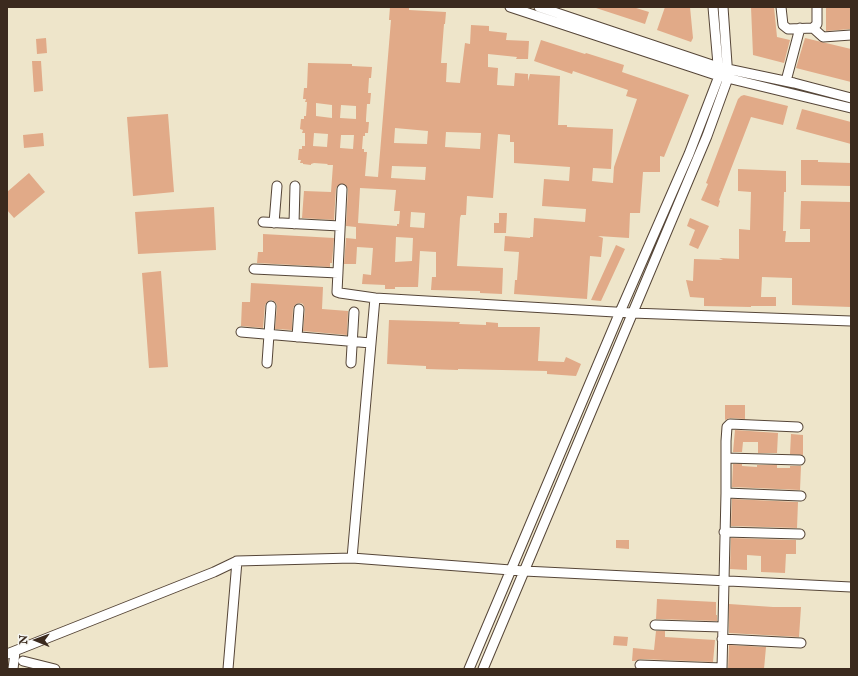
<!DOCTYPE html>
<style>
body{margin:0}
#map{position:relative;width:858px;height:676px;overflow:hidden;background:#eee5ca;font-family:"IM FELL English",serif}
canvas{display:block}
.frame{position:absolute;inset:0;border:8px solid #3b2a1e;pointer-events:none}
.north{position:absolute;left:16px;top:620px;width:40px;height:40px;-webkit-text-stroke:3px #f6f6f2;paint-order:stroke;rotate:271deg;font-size:11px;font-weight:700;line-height:16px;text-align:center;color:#3b2a1e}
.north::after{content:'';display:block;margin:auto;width:14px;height:18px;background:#3b2a1e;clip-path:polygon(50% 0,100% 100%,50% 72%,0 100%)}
</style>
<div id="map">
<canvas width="858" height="676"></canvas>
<div class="frame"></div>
<div class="north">N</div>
</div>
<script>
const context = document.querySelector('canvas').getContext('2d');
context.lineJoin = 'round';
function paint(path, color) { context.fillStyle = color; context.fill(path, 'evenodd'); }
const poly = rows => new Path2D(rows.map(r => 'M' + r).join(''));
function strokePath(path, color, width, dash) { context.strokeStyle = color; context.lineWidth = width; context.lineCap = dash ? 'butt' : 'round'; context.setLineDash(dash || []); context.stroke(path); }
const building = poly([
 [390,7,409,7,409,10,446,12,445,24,444,24,441,63,447,63,446,82,460,83,465,43,470,44,471,25,489,26,489,31,507,33,506,40,529,41,528,59,516,59,517,57,488,54,488,67,498,68,497,85,514,86,515,73,528,74,528,81,530,74,560,76,558,125,567,125,567,127,613,129,611,169,593,168,592,181,613,183,614,167,637,99,626,96,628,90,573,71,572,74,534,61,541,40,585,54,586,53,624,65,622,72,689,95,664,157,660,156,660,172,643,172,640,213,630,213,629,238,598,236,603,238,601,257,590,256,587,299,514,294,515,280,517,280,519,252,504,251,505,236,530,238,530,237,533,237,534,218,585,222,586,209,542,206,544,179,569,181,570,167,514,163,514,142,510,142,510,135,498,134,493,198,467,196,466,215,461,215,460,218,457,266,503,268,502,294,480,293,480,291,431,290,432,277,436,277,436,252,420,251,418,287,395,287,395,289,385,289,385,285,362,284,363,274,371,275,373,248,357,247,356,264,344,264,346,238,356,239,356,227,346,226,348,189,345,184,340,184,336,188,334,220,302,218,304,191,331,192,333,165,327,165,328,164,314,163,311,164,311,165,303,164,303,163,300,163,301,160,298,160,299,149,302,149,302,146,305,146,305,133,302,133,303,130,300,129,301,119,304,119,304,116,306,116,307,102,305,102,306,99,303,99,304,88,307,88,308,63,352,64,352,66,372,67,371,78,369,78,368,93,371,93,370,104,367,104,366,119,366,122,369,122,368,133,365,133,365,136,363,136,362,149,364,149,364,152,367,152,365,176,378,177,391,20,389,20],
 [316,103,332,105,332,118,316,116],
 [341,105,356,106,356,119,340,118],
 [395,128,428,131,427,144,394,143],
 [446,132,481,133,480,149,445,147],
 [314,133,328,134,327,147,313,146],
 [341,135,354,135,353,149,340,148],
 [392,166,426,167,425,180,391,178],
 [360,188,396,190,394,211,400,211,399,224,397,224,397,226,358,223],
 [411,212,425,213,424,228,410,227],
 [396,237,413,238,412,261,395,262],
 [596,7,633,7,649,12,645,24,596,8],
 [665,7,690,7,693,38,691,42,657,30],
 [751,7,774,7,777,37,790,40,784,63,753,55],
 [826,7,851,7,851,29,826,31],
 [46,38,47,53,37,54,36,39],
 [805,38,851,49,851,82,796,68],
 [32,61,41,61,43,91,34,92],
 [744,95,788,106,783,125,751,117,719,200,720,201,718,207,701,200,708,184,706,183,738,99,741,96],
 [802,109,851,122,851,144,796,129],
 [168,114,174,192,133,196,127,117],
 [43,133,44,146,24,148,23,135],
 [801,160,818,160,818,162,851,163,851,186,801,185],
 [738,169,786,171,786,192,784,192,783,231,786,231,785,242,810,242,810,229,800,229,801,201,851,202,851,307,792,305,792,278,762,277,761,297,776,297,776,306,751,306,751,307,704,306,704,298,690,297,686,280,693,281,694,259,723,260,719,258,739,259,739,229,750,230,751,192,738,191],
 [29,173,45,192,14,218,7,210,7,192],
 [214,207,216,250,138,254,135,212],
 [499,213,507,213,506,233,494,233,494,223,499,223],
 [690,218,709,226,698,249,689,245,695,230,687,226],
 [263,234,334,238,332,263,330,263,330,267,257,263,258,252,263,252],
 [616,245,625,249,601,301,591,300],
 [161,271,168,367,149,368,142,273],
 [251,283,323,287,322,309,348,311,347,335,303,331,305,309,303,304,300,303,296,304,293,308,292,330,275,329,277,306,276,303,272,300,268,301,265,305,263,328,241,326,242,302,250,302],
 [389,320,460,322,459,324,486,325,486,322,498,323,498,327,540,327,538,361,564,362,566,357,581,364,576,376,547,374,547,371,458,369,458,370,426,369,426,366,387,364],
 [725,405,745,405,745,419,730,418,725,420],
 [735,430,778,433,777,453,758,453,758,442,743,442,742,452,733,452],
 [791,434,803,435,803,455,790,454],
 [733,464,742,464,742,466,757,467,757,465,777,465,777,468,790,468,790,466,801,466,800,490,732,487],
 [732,499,798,502,797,528,731,526],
 [731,538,796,540,796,554,786,554,785,573,761,572,761,556,747,555,747,570,730,569],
 [616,540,629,540,629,549,616,548],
 [657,599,716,602,716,615,717,615,717,621,656,619],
 [729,604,773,607,801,607,799,637,729,633],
 [656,631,665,631,665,637,715,640,713,662,640,659,635,661,632,661,633,648,654,650],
 [614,636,628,637,627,646,613,645],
 [729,645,766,647,764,669,728,669]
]);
const minor = poly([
 [510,7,719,76,851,108],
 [539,7,718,67,794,83,851,98],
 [781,7,783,25,788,29,813,28,817,24,817,7],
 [813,28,823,37,851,35],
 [786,81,800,28],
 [342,189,337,292,340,293,375,298],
 [263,222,340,226],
 [274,223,277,186],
 [294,224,295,186],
 [254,269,338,273],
 [241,332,371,343],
 [297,337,299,309],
 [267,363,271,306],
 [351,363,354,312],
 [726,458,800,460],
 [726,493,801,496],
 [724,532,800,534],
 [352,558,375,298,632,313,851,321],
 [655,625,722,627],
 [722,639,801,643],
 [7,654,214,572,237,561],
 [23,661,55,669],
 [640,665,722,668],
 [13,669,15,652],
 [228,669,237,561,352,558,524,571,851,587],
 [469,669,620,312,689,154,719,76,713,7],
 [483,669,707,136,728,78,723,7],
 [722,669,726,493,726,441,727,427,730,424,798,427]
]);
paint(building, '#e1aa88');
strokePath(minor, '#564638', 11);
strokePath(minor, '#fff', 9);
</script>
